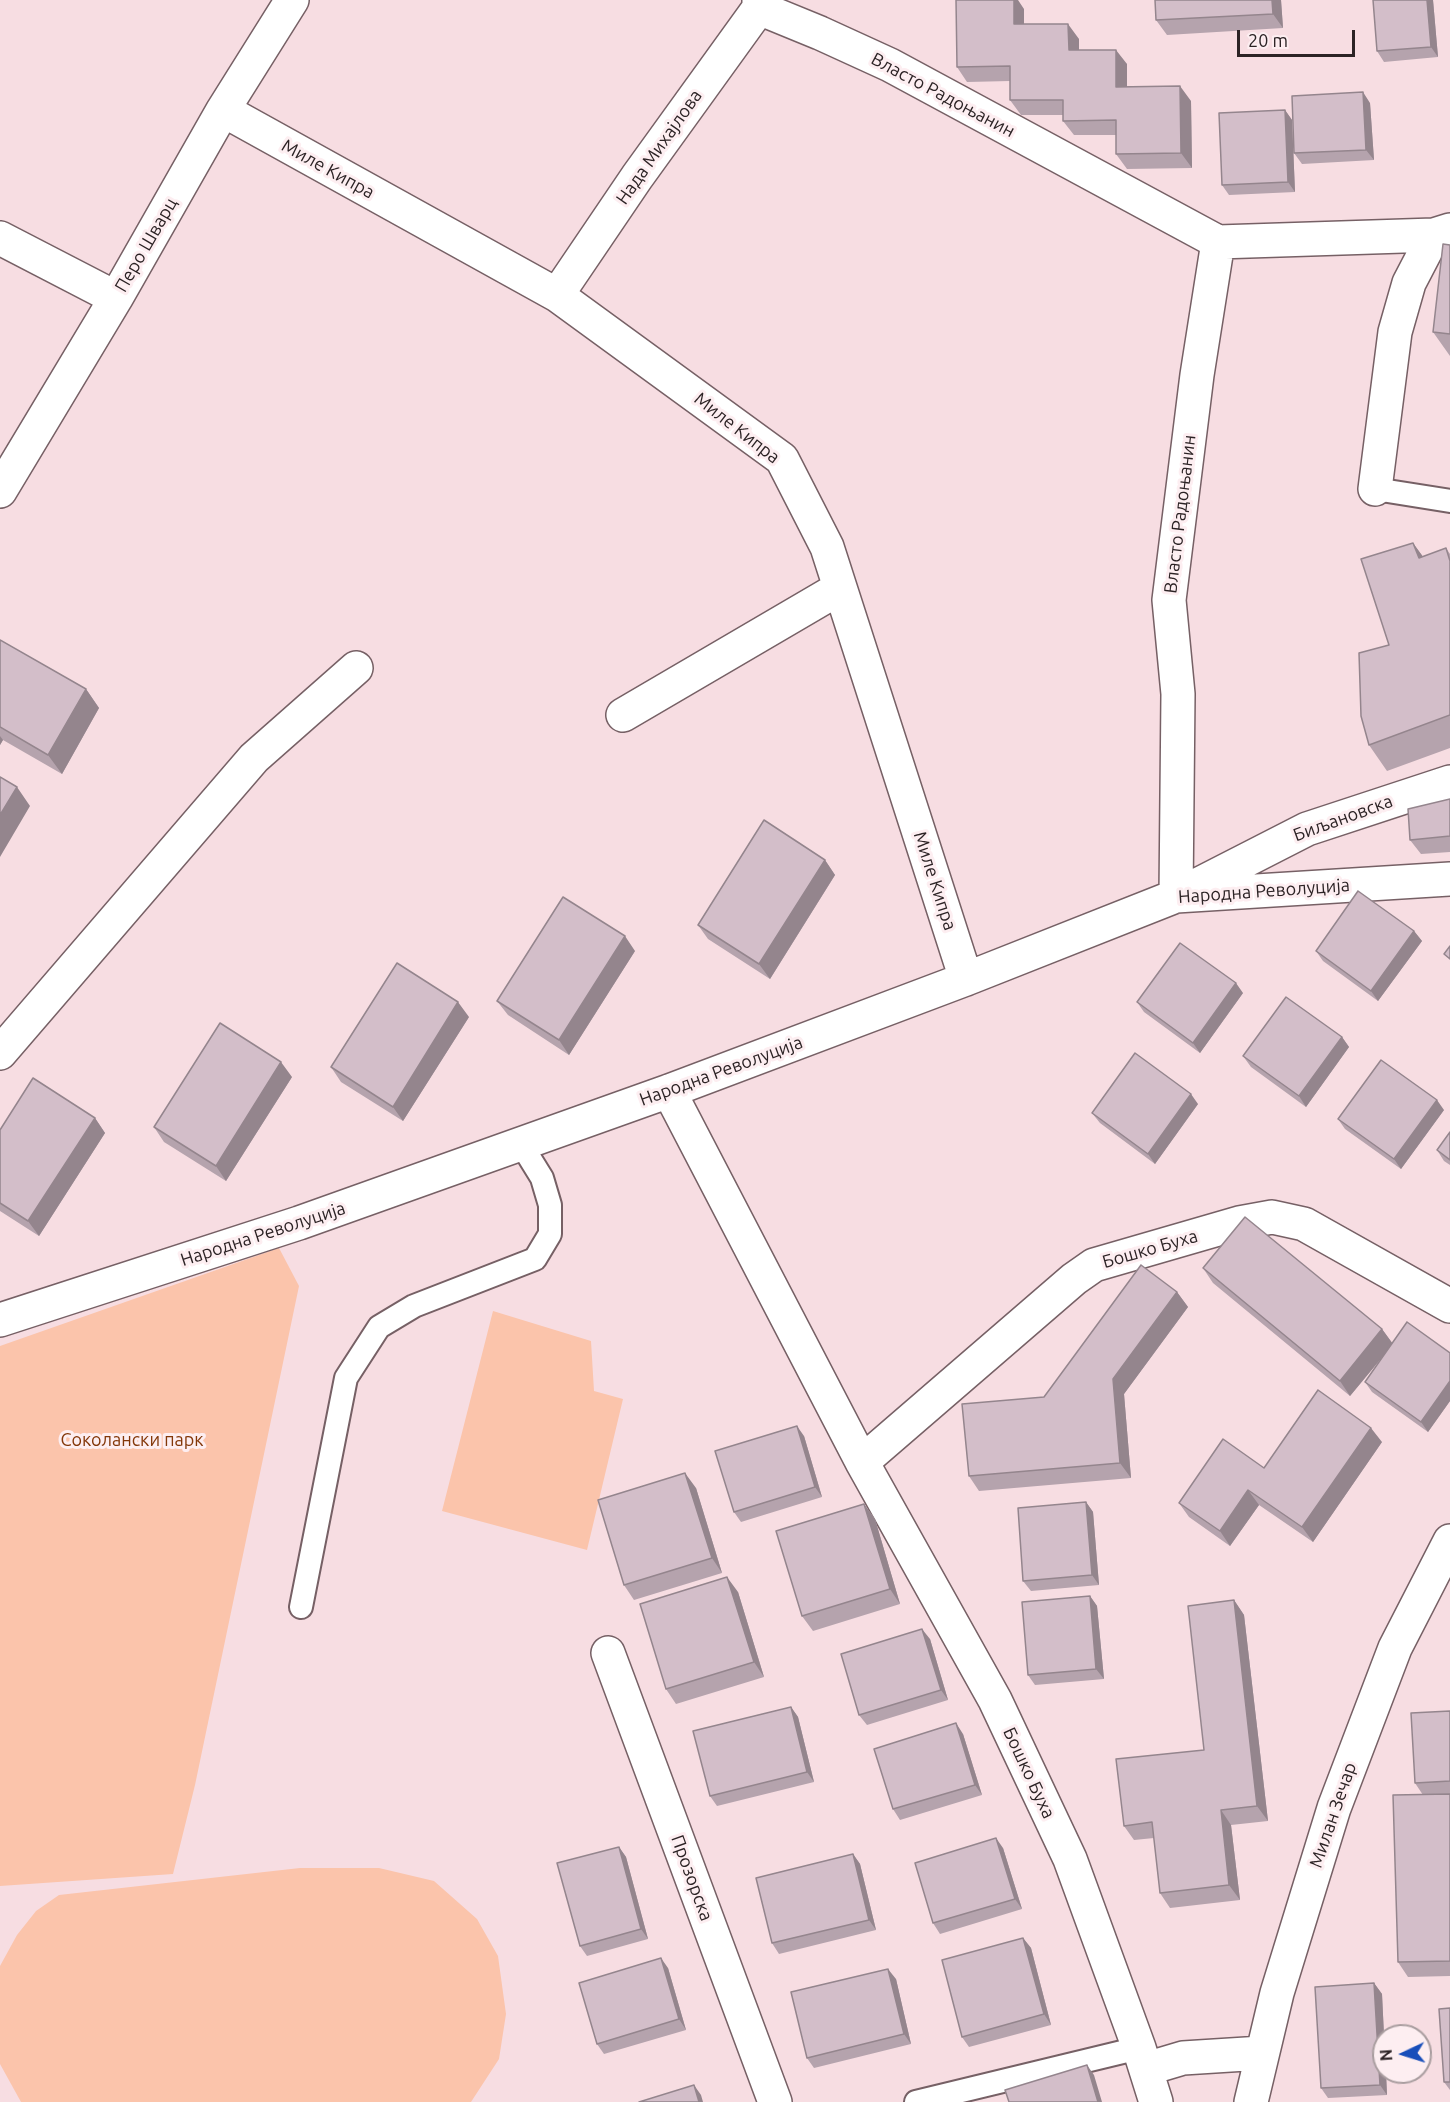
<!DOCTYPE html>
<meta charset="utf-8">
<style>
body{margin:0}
#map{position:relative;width:1450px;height:2102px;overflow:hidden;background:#f7dde2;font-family:Ubuntu,sans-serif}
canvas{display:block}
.north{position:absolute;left:1372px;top:2024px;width:60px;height:60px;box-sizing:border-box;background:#fdeef1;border:2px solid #a99d9f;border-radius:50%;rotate:266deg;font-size:16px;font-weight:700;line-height:24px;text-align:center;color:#2c2325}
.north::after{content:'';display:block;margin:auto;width:21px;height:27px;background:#184eba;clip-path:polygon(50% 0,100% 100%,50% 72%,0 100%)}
.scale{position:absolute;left:1237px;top:30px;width:118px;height:27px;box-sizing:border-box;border:3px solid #2c2325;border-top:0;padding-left:8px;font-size:18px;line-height:21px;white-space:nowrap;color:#2c2325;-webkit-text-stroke:4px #fdeef1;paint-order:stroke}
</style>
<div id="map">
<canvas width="1450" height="2102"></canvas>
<div class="north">N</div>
<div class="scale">20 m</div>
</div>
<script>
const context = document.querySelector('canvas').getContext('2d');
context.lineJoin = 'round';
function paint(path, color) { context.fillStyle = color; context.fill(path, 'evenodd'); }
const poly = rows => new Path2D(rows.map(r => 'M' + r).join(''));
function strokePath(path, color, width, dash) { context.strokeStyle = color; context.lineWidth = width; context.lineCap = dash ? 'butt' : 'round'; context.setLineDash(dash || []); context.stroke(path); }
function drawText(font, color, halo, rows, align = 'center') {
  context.font = font + ' Ubuntu,sans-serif'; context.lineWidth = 6; context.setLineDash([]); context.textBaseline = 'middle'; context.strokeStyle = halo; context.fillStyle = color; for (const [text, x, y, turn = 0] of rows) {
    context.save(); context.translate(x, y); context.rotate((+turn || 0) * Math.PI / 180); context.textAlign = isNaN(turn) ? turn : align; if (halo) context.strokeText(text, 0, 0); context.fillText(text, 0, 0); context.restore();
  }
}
const green = poly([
 [279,1248,299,1286,195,1785,173,1874,0,1886,0,1346],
 [493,1311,591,1341,594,1391,623,1399,587,1550,442,1511],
 [300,1868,379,1868,434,1881,477,1919,498,1956,506,2014,499,2059,471,2102,21,2102,0,2064,0,1966,17,1935,36,1911,59,1895]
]);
const service = poly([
 [1375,489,1450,501],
 [301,1607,346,1378,379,1327,414,1306,535,1259,550,1234,550,1205,542,1178,521,1144],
 [916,2102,1139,2048]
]);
const minor = poly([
 [759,8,820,33,890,65,1218,242,1434,235,1450,230],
 [223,110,557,295,782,459,827,547,966,979],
 [0,238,116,298],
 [1218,242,1197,375,1169,600,1178,694,1176,896,1307,829,1450,782],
 [557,295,637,177,759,8,759,0],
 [1375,489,1395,332,1409,283,1434,235],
 [0,491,116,298,223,110,292,0],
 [623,715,840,588],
 [0,1053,254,758,356,668],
 [669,1091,862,1462,995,1700,1070,1859,1139,2048,1156,2102],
 [0,1320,299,1223,669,1091,966,979,1176,896,1450,879],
 [862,1462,1074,1279,1094,1265,1239,1223,1272,1217,1304,1224,1450,1306],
 [608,1653,775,2102],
 [1146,2069,1183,2058,1262,2053],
 [1251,2102,1277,1993,1334,1808,1395,1648,1450,1541]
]);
const wall = poly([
 [1281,0,1283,28,1167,35,1156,20],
 [1433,0,1438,57,1384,62,1377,51],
 [1024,9,1024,24,1079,39,1079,50,1127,64,1127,87,1191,101,1192,168,1127,169,1116,154,1116,135,1074,135,1063,121,1063,115,1021,115,1010,100,1010,81,967,82,957,67],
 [1370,103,1374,160,1302,164,1294,153],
 [1285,110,1292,120,1295,192,1229,195,1222,185],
 [1450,245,1450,356,1433,332],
 [1413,543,1423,557,1446,548,1450,554,1450,748,1387,771,1369,745,1389,645],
 [0,640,86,689,99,708,62,774,3,740,0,745],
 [1450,799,1450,852,1421,854,1410,840],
 [825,860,835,875,770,979,708,939,698,925],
 [1414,931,1422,941,1378,1001,1323,961,1316,951],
 [635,951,569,1055,508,1015,497,1001],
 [1243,993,1200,1053,1144,1012,1137,1002],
 [469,1017,403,1121,341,1082,331,1067],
 [1342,1037,1349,1047,1306,1107,1251,1067,1243,1056],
 [292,1077,226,1181,164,1142,154,1127],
 [1198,1104,1155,1164,1100,1123,1092,1113],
 [1444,1110,1401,1169,1345,1129,1338,1119],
 [95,1118,105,1133,39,1236,0,1211,0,1130],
 [1450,1132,1450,1165,1444,1161,1437,1150],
 [1203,1268,1382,1329,1392,1343,1450,1353,1450,1401,1428,1432,1372,1392,1365,1382,1385,1354,1350,1396,1213,1283],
 [1177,1292,1188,1307,1124,1394,1131,1478,979,1491,969,1476,1044,1397],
 [804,1436,822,1497,741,1522,734,1512],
 [1382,1442,1313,1542,1259,1505,1230,1546,1189,1517,1179,1503,1264,1468],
 [696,1488,722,1573,634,1600,624,1585],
 [1086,1502,1093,1512,1099,1585,1031,1591,1023,1581],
 [864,1504,875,1519,900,1604,813,1631,802,1616],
 [738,1592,764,1677,676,1704,666,1689],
 [1090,1596,1097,1606,1104,1679,1035,1685,1028,1675],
 [1234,1600,1244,1615,1268,1821,1231,1825,1240,1900,1170,1908,1160,1893,1154,1838,1134,1840,1124,1826,1204,1750],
 [930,1639,948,1700,867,1725,859,1715],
 [791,1707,798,1717,814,1782,717,1806,710,1796],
 [1450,1711,1450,1976,1408,1977,1398,1962,1423,1795,1415,1783],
 [963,1734,982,1795,900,1820,893,1809],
 [619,1847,626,1857,648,1939,587,1956,580,1946],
 [1003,1848,1022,1909,940,1934,933,1923],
 [853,1854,860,1864,876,1930,779,1954,772,1943],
 [1023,1938,1031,1948,1051,2025,969,2047,962,2037],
 [668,1968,686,2030,604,2054,597,2044],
 [896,1979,911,2044,814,2068,807,2058],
 [1374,1983,1382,1994,1387,2095,1328,2098,1321,2088],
 [1450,2008,1450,2090,1444,2082]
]);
const shadedWall = poly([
 [1014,0,1018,0,1024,9,1024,39,1014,24],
 [1272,0,1281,0,1283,28,1273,14],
 [1427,0,1433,0,1438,57,1431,47],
 [1068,24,1079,39,1079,65,1069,50],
 [1116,50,1127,64,1127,101,1116,87],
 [1180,86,1191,101,1192,168,1181,153],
 [1363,92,1370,103,1374,160,1366,150],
 [1285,110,1292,120,1295,192,1288,182],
 [1413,543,1432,569,1419,558],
 [86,689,99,708,62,774,48,755],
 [0,736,3,740,0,745],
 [17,787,30,806,0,857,0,815],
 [825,860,835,875,770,979,759,964],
 [1414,931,1422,941,1378,1001,1371,991],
 [625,936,635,951,569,1055,559,1040],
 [1236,983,1243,993,1200,1053,1193,1043],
 [458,1002,469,1017,403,1121,393,1107],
 [1342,1037,1349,1047,1306,1107,1299,1096],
 [281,1062,292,1077,226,1181,216,1166],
 [1191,1094,1198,1104,1155,1164,1148,1154],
 [1437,1100,1444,1110,1401,1169,1394,1159],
 [95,1118,105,1133,39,1236,28,1221],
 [1177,1292,1188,1307,1124,1394,1131,1478,1120,1463,1113,1379],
 [1382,1329,1393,1344,1350,1396,1340,1381],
 [1450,1381,1450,1401,1428,1432,1421,1422],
 [797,1426,804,1436,822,1497,815,1487],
 [1371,1428,1382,1442,1313,1542,1302,1527],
 [685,1473,696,1488,722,1573,712,1558],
 [1248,1490,1259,1505,1230,1546,1220,1531],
 [1086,1502,1093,1512,1099,1585,1092,1575],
 [864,1504,875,1519,900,1604,890,1589],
 [727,1577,738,1592,764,1677,754,1662],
 [1090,1596,1097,1606,1104,1679,1096,1669],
 [1234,1600,1244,1615,1268,1821,1257,1806],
 [922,1629,930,1639,948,1700,941,1690],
 [791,1707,798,1717,814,1782,807,1772],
 [956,1723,963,1734,982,1795,975,1785],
 [1221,1810,1231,1825,1240,1900,1229,1885],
 [996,1838,1003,1848,1022,1909,1015,1899],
 [619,1847,626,1857,648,1939,641,1929],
 [853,1854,860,1864,876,1930,869,1920],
 [1023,1938,1031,1948,1051,2025,1044,2014],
 [661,1958,668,1968,686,2030,679,2019],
 [888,1969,896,1979,911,2044,904,2034],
 [1374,1983,1382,1994,1384,2036,1384,2072,1386,2072,1387,2095,1380,2085],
 [1087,2065,1094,2075,1102,2102,1098,2102],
 [694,2085,701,2095,703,2102,699,2102]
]);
const building = poly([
 [956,0,1014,0,1014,24,1068,24,1069,50,1116,50,1116,87,1180,86,1181,153,1116,154,1116,120,1063,121,1063,100,1010,100,1010,66,957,67,956,0],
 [1155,0,1272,0,1273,14,1156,20,1155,0],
 [1373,0,1427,0,1431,47,1377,51,1373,0],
 [1363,92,1366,150,1294,153,1292,96,1363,92],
 [1285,110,1288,182,1222,185,1219,113,1285,110],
 [1443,244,1450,245,1450,334,1433,332,1443,244],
 [1413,543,1419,558,1446,548,1450,561,1450,715,1369,745,1361,716,1359,653,1389,645,1361,559,1413,543],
 [0,640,86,689,48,755,0,727,0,640],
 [0,777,17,787,0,815,0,777],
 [1450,799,1450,836,1410,840,1408,809,1450,799],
 [764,820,825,860,759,964,698,925,764,820],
 [1358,891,1414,931,1371,991,1316,951,1358,891],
 [563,897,625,936,559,1040,497,1001,563,897],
 [1180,943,1236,983,1193,1043,1137,1002,1180,943],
 [1450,946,1450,959,1444,954,1450,946],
 [397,963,458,1002,393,1107,331,1067,397,963],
 [1286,997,1342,1037,1299,1096,1243,1056,1286,997],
 [220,1023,281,1062,216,1166,154,1127,220,1023],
 [1135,1053,1191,1094,1148,1154,1092,1113,1135,1053],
 [1381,1060,1437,1100,1394,1159,1338,1119,1381,1060],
 [33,1078,95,1118,28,1221,0,1203,0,1130,33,1078],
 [1450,1132,1450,1160,1437,1150,1450,1132],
 [1245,1217,1382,1329,1340,1381,1203,1268,1245,1217],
 [1141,1265,1177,1292,1113,1379,1120,1463,969,1476,962,1404,1044,1397,1141,1265],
 [1407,1322,1450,1353,1450,1381,1421,1422,1365,1382,1407,1322],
 [1318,1390,1371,1428,1302,1527,1248,1490,1220,1531,1179,1503,1223,1439,1264,1468,1318,1390],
 [797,1426,815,1487,734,1512,715,1451,797,1426],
 [685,1473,712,1558,624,1585,598,1500,685,1473],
 [1086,1502,1092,1575,1023,1581,1018,1508,1086,1502],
 [864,1504,890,1589,802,1616,776,1531,864,1504],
 [727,1577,754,1662,666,1689,640,1604,727,1577],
 [1090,1596,1096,1669,1028,1675,1022,1602,1090,1596],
 [1234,1600,1257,1806,1221,1810,1229,1885,1160,1893,1152,1822,1124,1826,1116,1759,1204,1750,1188,1606,1234,1600],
 [922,1629,941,1690,859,1715,841,1654,922,1629],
 [791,1707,807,1772,710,1796,693,1731,791,1707],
 [1450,1711,1450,1781,1415,1783,1411,1713,1450,1711],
 [956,1723,975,1785,893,1809,874,1749,956,1723],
 [1450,1794,1450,1961,1398,1962,1393,1795,1450,1794],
 [996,1838,1015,1899,933,1923,915,1863,996,1838],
 [619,1847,641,1929,580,1946,557,1863,619,1847],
 [853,1854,869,1920,772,1943,756,1878,853,1854],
 [1023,1938,1044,2014,962,2037,942,1960,1023,1938],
 [661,1958,679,2019,597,2044,579,1983,661,1958],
 [888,1969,904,2034,807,2058,791,1992,888,1969],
 [1374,1983,1380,2085,1321,2088,1315,1987,1374,1983],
 [1450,2008,1450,2082,1444,2082,1439,2009,1450,2008],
 [1087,2065,1098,2102,1009,2102,1005,2090,1087,2065],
 [694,2085,699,2102,639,2102,694,2085]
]);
const streetNames = [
 ["Власто Радоњанин",943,95,28],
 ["Нада Михајлова",659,147,-55],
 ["Миле Кипра",328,169,29],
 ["Перо Шварц",146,245,-60],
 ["Миле Кипра",737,428,38],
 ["Власто Радоњанин",1180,514,-83],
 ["Биљановска",1343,818,-20],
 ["Миле Кипра",935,881,72],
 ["Народна Револуција",1264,891,-4],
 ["Народна Револуција",721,1071,-20],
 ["Народна Револуција",263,1234,-18],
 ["Бошко Буха",1150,1249,-16],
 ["Бошко Буха",1029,1773,65],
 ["Милан Зечар",1333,1815,-71],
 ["Прозорска",692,1878,70]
];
const parkNames = [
 ["Соколански парк",132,1440]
];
paint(green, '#fbc4ab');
strokePath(service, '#766065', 26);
strokePath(minor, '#766065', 36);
strokePath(service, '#fff', 22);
strokePath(minor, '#fff', 33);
paint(wall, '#b5a3ad');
paint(shadedWall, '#94858d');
paint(building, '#d3bec9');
strokePath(building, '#94858d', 1.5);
drawText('18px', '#2c2325', '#fdeef1', streetNames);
drawText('18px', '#833709', '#fdeef1', parkNames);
</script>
